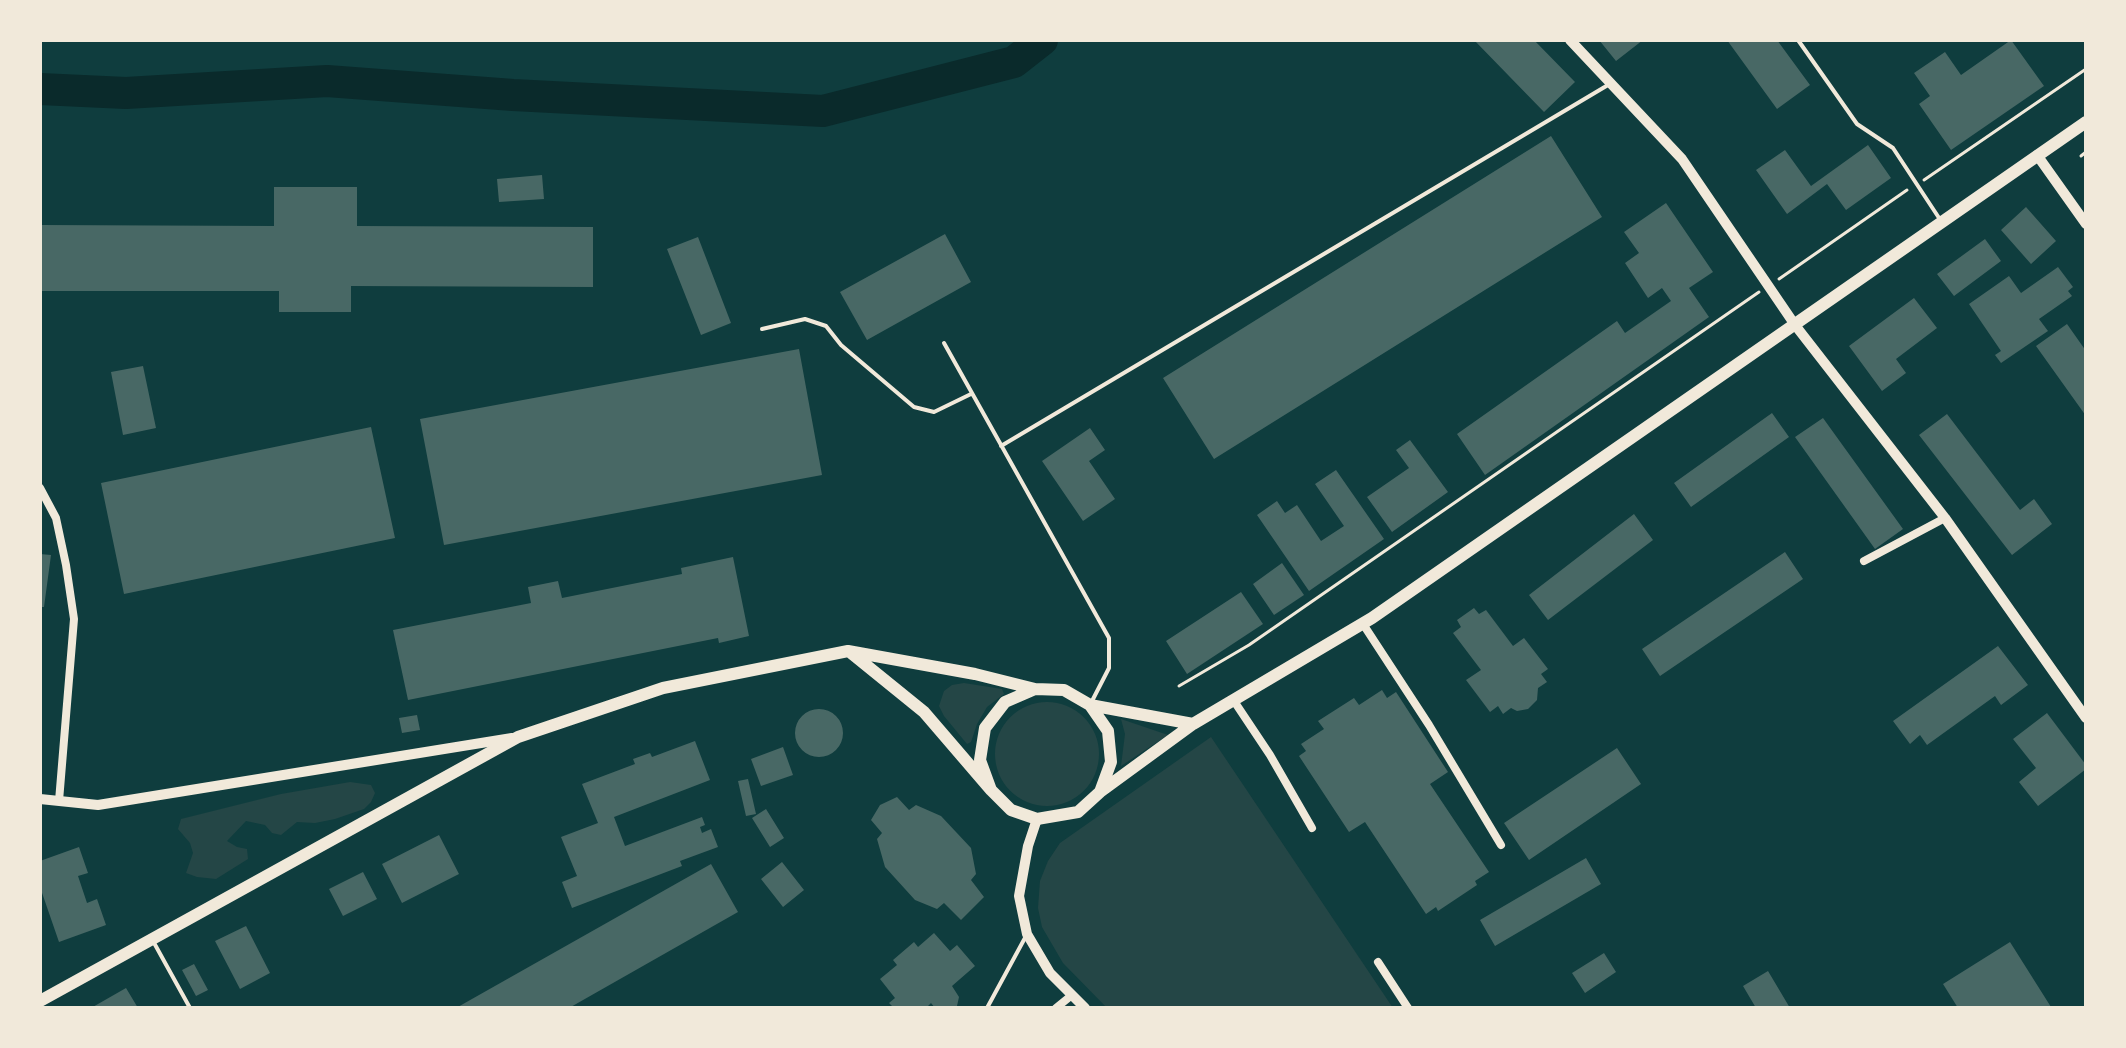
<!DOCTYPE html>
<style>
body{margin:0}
#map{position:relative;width:2126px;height:1048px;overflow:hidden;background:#0f3d3e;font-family:"Times New Roman",serif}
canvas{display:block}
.frame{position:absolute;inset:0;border:42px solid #f1e9da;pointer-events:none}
</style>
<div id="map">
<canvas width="2126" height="1048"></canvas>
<div class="frame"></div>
</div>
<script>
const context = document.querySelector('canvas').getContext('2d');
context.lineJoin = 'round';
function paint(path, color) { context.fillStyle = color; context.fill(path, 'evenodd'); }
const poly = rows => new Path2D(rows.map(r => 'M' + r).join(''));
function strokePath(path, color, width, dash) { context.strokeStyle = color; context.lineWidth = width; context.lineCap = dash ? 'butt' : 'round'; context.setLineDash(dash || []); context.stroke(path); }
const green = poly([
 [964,683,1002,689,1004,694,987,707,977,724,971,742,967,744,944,716,939,706,944,691,952,685],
 '995 754a52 52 0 1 1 104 0a52 52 0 1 1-104 0Z',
 [1121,719,1168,735,1121,766,1125,734],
 [1211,737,1393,1008,1107,1008,1063,963,1042,927,1038,908,1040,881,1048,861,1060,843],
 [350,782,371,785,375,793,371,802,364,809,335,819,315,823,297,822,281,835,272,833,265,825,246,821,227,841,237,847,247,849,248,859,216,879,197,877,186,873,193,853,190,843,178,829,181,819,281,794]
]);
const river = poly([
 [40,89,126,93,327,81,513,95,823,111,1014,62,1042,40]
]);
const building = poly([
 [1474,40,1534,40,1575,82,1544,112],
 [1599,40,1643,40,1616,61],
 [1727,40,1777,40,1810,85,1777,109],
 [2011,40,2044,86,1951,150,1919,104,1930,96,1914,73,1945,52,1961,75],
 [1551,136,1602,217,1214,459,1163,378],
 [1868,145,1891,178,1846,210,1827,184,1787,214,1756,170,1785,150,1811,186],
 [542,175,544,199,499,202,497,179],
 [274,187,357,187,357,226,593,227,593,287,351,286,351,312,279,312,279,291,41,291,41,225,274,226],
 [1666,203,1713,272,1689,288,1709,317,1485,475,1457,434,1617,321,1625,333,1671,301,1662,288,1648,298,1625,263,1639,253,1624,232],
 [2026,207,2056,241,2031,264,2001,230],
 [945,234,971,282,867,340,840,292],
 [698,237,731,323,701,335,667,249],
 [1985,239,2001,261,1954,296,1937,274],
 [2058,267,2073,287,2068,291,2072,296,2039,319,2048,331,2001,363,1995,355,2001,351,1969,304,2009,276,2021,293],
 [1914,298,1937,328,1896,359,1906,373,1882,391,1849,346],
 [2067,324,2086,351,2086,416,2036,346],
 [799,349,822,475,444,545,420,419],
 [143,366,156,428,123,435,111,372],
 [1772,413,1789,437,1691,507,1674,483],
 [1947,414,2020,510,2034,499,2052,524,2012,555,1919,435],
 [1823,418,1903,529,1875,549,1795,437],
 [371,427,395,538,124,594,101,483],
 [1090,428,1105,450,1089,461,1115,499,1083,521,1042,461],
 [1410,440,1448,492,1392,532,1367,497,1409,468,1396,450],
 [1336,470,1384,539,1309,591,1257,515,1277,501,1285,513,1297,505,1321,541,1344,526,1315,484],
 [1634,514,1653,540,1548,620,1529,595],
 [1785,552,1803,579,1660,676,1642,649],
 [40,554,51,555,44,607,40,607],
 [733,557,749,636,719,643,718,638,408,700,393,630,531,603,528,587,558,581,562,598,682,574,681,568],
 [1282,563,1304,595,1274,615,1253,584],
 [1241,592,1263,624,1187,674,1166,641],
 [1474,608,1479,614,1486,610,1513,646,1524,638,1548,669,1541,674,1547,682,1538,688,1537,700,1528,709,1517,711,1511,708,1503,714,1498,706,1490,712,1466,680,1481,670,1453,633,1461,627,1457,620],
 [1998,646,2028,685,2001,705,1995,696,1927,745,1920,735,1910,744,1893,721],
 [1382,690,1387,698,1396,692,1448,772,1430,784,1489,872,1475,881,1477,885,1438,911,1436,907,1426,914,1365,822,1349,832,1299,756,1306,751,1301,744,1324,729,1318,721,1354,698,1359,705],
 '795 733a24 24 0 1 1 48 0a24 24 0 1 1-48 0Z',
 [2047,713,2086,765,2086,769,2038,806,2019,782,2036,768,2013,739],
 [417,715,420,730,402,733,399,718],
 [695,741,710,780,614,817,625,846,702,817,705,825,700,827,702,833,711,829,718,847,680,861,682,866,572,908,562,882,577,876,561,837,598,823,582,784,635,764,633,759,650,753,652,757],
 [783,747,793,775,761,786,751,759],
 [1617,748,1641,784,1529,860,1504,823],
 [748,779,756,814,746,816,738,781],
 [897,797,909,810,916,805,941,816,971,848,976,874,971,880,984,897,961,920,944,903,937,909,915,900,885,867,877,839,882,833,871,820,880,805],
 [766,809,784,838,770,847,752,818],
 [439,835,459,874,402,903,382,864],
 [79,847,88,873,78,876,87,903,97,899,106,925,59,942,40,887,40,861],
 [1586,858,1601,884,1495,946,1480,920],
 [782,862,804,890,783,907,761,879],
 [711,864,738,912,569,1008,456,1008],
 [363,872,377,899,343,916,329,889],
 [246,926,270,973,240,989,215,941],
 [934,933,950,951,957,945,975,966,952,986,959,997,957,1006,955,1008,935,1008,931,1003,926,1008,894,1008,889,1003,895,998,880,979,897,965,893,960,914,942,918,947],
 [2010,942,2051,1007,1958,1008,1943,984],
 [1604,953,1616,972,1585,993,1572,973],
 [194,964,208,990,196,996,182,970],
 [1768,971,1790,1008,1756,1008,1743,986],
 [126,988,138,1008,91,1008]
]);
const path = poly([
 [2081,156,2086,152],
 [1924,180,2086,69],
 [1779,279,1907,190],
 [1179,686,1249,645,1759,292]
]);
const service = poly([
 [1798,40,1857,124,1893,148,1941,221],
 [762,329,805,319,826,326,841,345,914,407,934,412,971,394],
 [944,343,1109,638,1109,668,1091,703],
 [1001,446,1608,85],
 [153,941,190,1008],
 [987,1008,1026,936]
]);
const minor = poly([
 [40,488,56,518,66,565,74,619,59,801],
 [1864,561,1945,518],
 [1363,624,1429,725,1501,845],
 [1234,701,1270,755,1312,828],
 [1378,962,1408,1008],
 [1056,1008,1072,995]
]);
const tertiary = poly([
 [1570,40,1682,159,1795,325,1945,518,2086,718],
 [2037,155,2086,224],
 [40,799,98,805,512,738],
 [1037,819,1028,846,1019,896,1027,934,1050,973,1085,1008]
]);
const primary = poly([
 [850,652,924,712,991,790,1011,810,1037,819,1078,812,1100,792,1111,762,1108,731,1090,705,1064,690,1035,689,1005,702,985,728,980,760,991,790],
 [1090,705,1193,724],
 [1100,792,1193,724,1372,618,2086,122],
 [40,1001,518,737,663,688,848,651,975,674,1035,689]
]);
paint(green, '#244646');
strokePath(river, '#0a2a2b', 32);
paint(building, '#486865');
strokePath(path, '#f1e9da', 3);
strokePath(service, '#f1e9da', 4);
strokePath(minor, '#f1e9da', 8);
strokePath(tertiary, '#f1e9da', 10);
strokePath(primary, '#f1e9da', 12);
</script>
